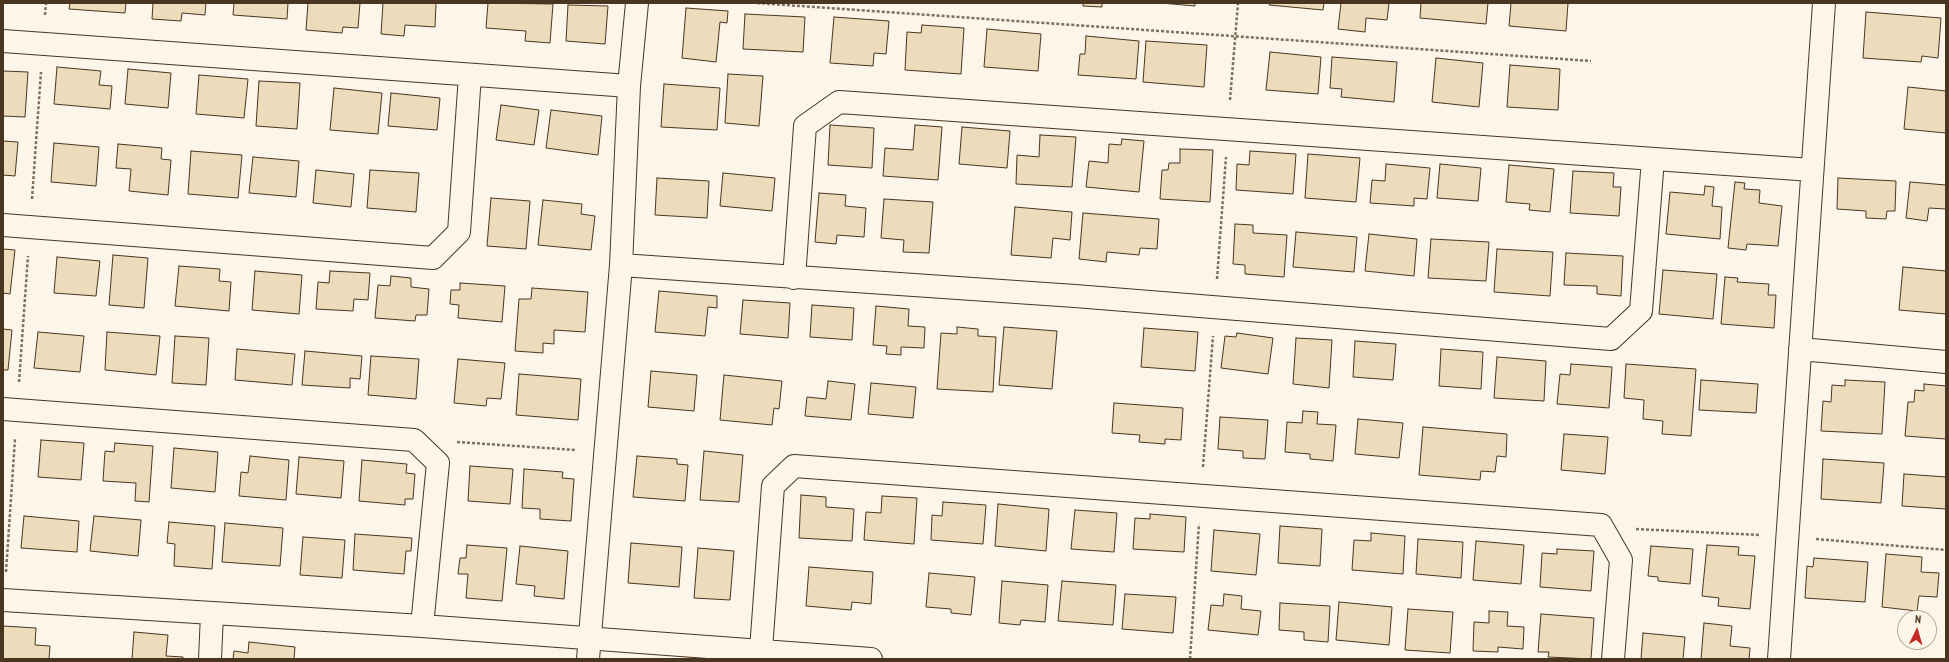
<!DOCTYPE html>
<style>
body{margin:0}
#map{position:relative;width:1949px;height:662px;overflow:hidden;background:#fbf6e9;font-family:"PT Sans Narrow",sans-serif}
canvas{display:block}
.frame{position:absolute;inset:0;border:4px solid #4a3520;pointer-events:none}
.north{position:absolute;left:1897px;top:610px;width:40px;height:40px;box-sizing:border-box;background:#fbf6e9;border:1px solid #b4a999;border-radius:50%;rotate:5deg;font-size:11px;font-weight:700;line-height:16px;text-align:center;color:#4a3520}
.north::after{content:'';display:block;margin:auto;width:14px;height:18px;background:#c62828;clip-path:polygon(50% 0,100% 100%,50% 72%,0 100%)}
</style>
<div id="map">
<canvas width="1949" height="662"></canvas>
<div class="frame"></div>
<div class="north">N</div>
</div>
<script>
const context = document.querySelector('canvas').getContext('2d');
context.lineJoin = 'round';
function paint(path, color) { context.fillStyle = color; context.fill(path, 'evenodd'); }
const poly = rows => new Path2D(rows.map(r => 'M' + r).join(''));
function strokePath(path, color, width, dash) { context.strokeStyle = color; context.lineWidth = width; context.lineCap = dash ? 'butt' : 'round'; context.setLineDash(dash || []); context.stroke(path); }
const building = poly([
 [70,3,126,3,125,13,69,9,70,3],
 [153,3,206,3,205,15,182,13,181,21,152,19,153,3],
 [234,3,288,3,287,19,233,15,234,3],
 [308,3,360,3,358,28,343,27,342,33,306,30,308,3],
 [383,3,436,3,435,27,405,25,404,36,381,34,383,3],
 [488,3,553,4,550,43,525,41,526,31,486,28,488,3],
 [1083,3,1102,3,1102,7,1083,6,1083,3],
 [1161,3,1195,3,1195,6,1161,3],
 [1270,3,1324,3,1323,10,1269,5,1270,3],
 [1341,3,1389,3,1387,20,1366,18,1365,32,1338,29,1341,3],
 [1421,3,1488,3,1486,24,1420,18,1421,3],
 [1511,3,1568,3,1566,31,1509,26,1511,3],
 [568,5,608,6,605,44,566,41,568,5],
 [686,8,728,11,727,23,720,22,716,62,682,58,686,8],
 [1866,12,1941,18,1938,58,1922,56,1921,62,1863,58,1866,12],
 [745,14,805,17,803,52,743,49,745,14],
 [834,17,889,21,886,54,874,53,873,66,830,63,834,17],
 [922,25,964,28,961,74,905,70,907,32,921,33,922,25],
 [987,29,1041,34,1038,71,984,67,987,29],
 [1086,36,1139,41,1136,79,1078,75,1080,54,1085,54,1086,36],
 [1146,41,1207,45,1204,87,1143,82,1146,41],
 [1270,52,1321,57,1318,94,1266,90,1270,52],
 [1332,57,1397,62,1394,102,1341,97,1342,89,1330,88,1332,57],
 [1436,58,1483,63,1479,107,1432,102,1436,58],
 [1510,65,1560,69,1558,110,1507,107,1510,65],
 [57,67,101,71,99,85,112,86,110,109,54,104,57,67],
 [128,69,171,73,168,108,125,104,128,69],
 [3,71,28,72,25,117,3,116,3,71],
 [728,74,763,76,759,126,725,123,728,74],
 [199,75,248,79,244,118,196,114,199,75],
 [259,81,300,83,297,129,256,126,259,81],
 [664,84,720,88,717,130,661,127,664,84],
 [1908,87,1946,91,1946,133,1904,129,1908,87],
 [334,88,382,93,378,134,330,130,334,88],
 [391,93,440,98,437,130,388,126,391,93],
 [501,105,539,110,534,145,496,140,501,105],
 [551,110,602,116,598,155,546,148,551,110],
 [830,125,874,128,872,168,828,165,830,125],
 [915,125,942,127,938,180,883,176,885,148,913,150,915,125],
 [962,127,1010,131,1007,168,959,164,962,127],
 [1040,135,1076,137,1072,187,1016,184,1017,155,1039,157,1040,135],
 [1122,139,1144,141,1139,192,1086,187,1089,161,1108,163,1109,144,1121,145,1122,139],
 [3,141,18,142,15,176,3,175,3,141],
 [54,143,99,147,96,186,51,182,54,143],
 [118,144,162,148,161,159,171,160,168,195,129,191,131,169,116,168,118,144],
 [1180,149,1213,150,1210,202,1160,199,1162,170,1168,170,1169,163,1180,163,1180,149],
 [191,151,242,155,238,198,188,194,191,151],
 [1250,151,1296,154,1293,194,1236,190,1237,164,1249,165,1250,151],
 [1308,154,1360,158,1356,202,1305,198,1308,154],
 [253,157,299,161,296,197,249,193,253,157],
 [1386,164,1430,168,1427,199,1414,198,1414,206,1370,203,1372,180,1385,181,1386,164],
 [1440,164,1481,168,1478,201,1437,198,1440,164],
 [1509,165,1554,169,1550,212,1529,210,1530,204,1506,202,1509,165],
 [316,170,354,174,351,207,313,203,316,170],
 [370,170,419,173,416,212,367,208,370,170],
 [1573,171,1614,173,1613,187,1621,187,1619,216,1570,213,1573,171],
 [723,173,775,178,772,211,720,206,723,173],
 [657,178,709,181,707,218,655,215,657,178],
 [1838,178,1896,181,1895,211,1887,211,1886,219,1866,218,1866,211,1837,209,1838,178],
 [1735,182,1745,183,1744,189,1760,190,1759,203,1782,206,1778,246,1747,244,1746,250,1728,248,1735,182],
 [1910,182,1946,185,1946,209,1929,208,1927,221,1906,218,1910,182],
 [1705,186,1714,187,1712,206,1722,207,1720,239,1666,234,1670,192,1704,195,1705,186],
 [819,193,846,195,845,206,866,208,864,237,837,235,836,244,815,242,819,193],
 [491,198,530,201,526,249,487,246,491,198],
 [884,199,933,202,929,253,903,252,904,240,881,238,884,199],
 [543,200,582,204,581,214,595,216,591,250,538,245,543,200],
 [1015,207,1072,212,1070,240,1053,238,1051,258,1011,255,1015,207],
 [1083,213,1159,219,1157,249,1140,248,1139,255,1107,252,1106,262,1079,259,1083,213],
 [1235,224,1253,225,1253,233,1287,235,1284,277,1245,274,1245,265,1233,264,1235,224],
 [1296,232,1357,237,1354,272,1293,267,1296,232],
 [1369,234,1417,239,1414,276,1365,271,1369,234],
 [1431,239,1489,242,1486,281,1428,278,1431,239],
 [3,249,15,250,10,294,3,293,3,249],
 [1497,249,1553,252,1550,296,1494,292,1497,249],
 [1566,253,1623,256,1621,296,1597,294,1597,286,1564,285,1566,253],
 [113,255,148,258,144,308,109,305,113,255],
 [57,257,100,261,96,296,54,293,57,257],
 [179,266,220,269,219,281,231,282,229,311,175,306,179,266],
 [1903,267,1946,271,1946,314,1899,310,1903,267],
 [1663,270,1717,274,1713,319,1659,314,1663,270],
 [255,271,302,275,299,314,252,310,255,271],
 [330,271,370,273,368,300,354,299,353,311,316,309,318,282,329,283,330,271],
 [391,276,411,278,411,287,429,289,427,315,416,315,415,321,375,318,378,285,390,286,391,276],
 [1725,277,1738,278,1737,282,1769,284,1768,295,1776,295,1774,328,1721,324,1725,277],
 [460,283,505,286,502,322,458,318,459,305,450,304,451,290,460,290,460,283],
 [532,288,588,292,585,332,554,330,554,344,543,343,543,353,515,351,519,299,531,299,532,288],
 [659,291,717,296,717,308,708,307,705,336,655,332,659,291],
 [743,300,790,303,788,338,740,334,743,300],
 [812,305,854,308,852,340,810,337,812,305],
 [876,306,909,309,908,326,925,327,924,348,901,347,901,355,886,354,887,346,873,345,876,306],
 [957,327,978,329,978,336,996,337,993,392,937,389,941,333,957,334,957,327],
 [1004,327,1057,331,1052,389,999,385,1004,327],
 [1144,328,1198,332,1195,371,1141,367,1144,328],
 [3,329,12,330,8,370,3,370,3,329],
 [38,332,84,336,80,372,34,368,38,332],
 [107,332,160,336,156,375,105,370,107,332],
 [1237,333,1273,338,1268,374,1221,368,1225,336,1236,337,1237,333],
 [175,336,209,338,206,385,172,383,175,336],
 [1296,338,1332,340,1329,388,1293,384,1296,338],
 [1355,341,1396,344,1393,380,1353,377,1355,341],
 [237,349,295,354,292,385,235,380,237,349],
 [1441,349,1483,352,1481,389,1439,386,1441,349],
 [305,351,362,356,360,379,350,378,350,388,302,385,305,351],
 [371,356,419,359,416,399,368,395,371,356],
 [1497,357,1546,361,1544,401,1494,398,1497,357],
 [458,359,505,363,501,399,487,398,486,406,454,403,458,359],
 [1571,364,1612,367,1609,408,1557,404,1560,374,1570,375,1571,364],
 [1626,364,1696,369,1691,436,1662,434,1663,421,1643,419,1644,400,1624,398,1626,364],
 [651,371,697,375,694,411,648,407,651,371],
 [519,374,581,379,578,420,516,415,519,374],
 [724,375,782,381,779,409,774,408,772,425,720,420,724,375],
 [1701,380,1758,384,1756,413,1699,410,1701,380],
 [1845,380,1885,382,1882,434,1821,431,1823,401,1831,402,1832,385,1845,386,1845,380],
 [828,381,855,384,851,420,805,416,807,397,826,399,828,381],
 [871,383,916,387,913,418,868,414,871,383],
 [1924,384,1946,386,1946,439,1905,436,1908,402,1914,402,1915,390,1924,391,1924,384],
 [1114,403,1183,408,1181,440,1165,439,1165,444,1139,442,1140,435,1112,433,1114,403],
 [1303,411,1318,412,1317,424,1336,425,1333,461,1310,459,1310,454,1285,452,1287,422,1302,423,1303,411],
 [1220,417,1268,420,1265,459,1243,458,1243,451,1218,449,1220,417],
 [1358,419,1403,423,1399,458,1355,454,1358,419],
 [1423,427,1507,434,1506,457,1497,456,1495,472,1481,471,1480,480,1419,475,1423,427],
 [1564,434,1608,437,1605,474,1561,470,1564,434],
 [41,440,84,443,81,480,38,477,41,440],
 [115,443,153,446,149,502,135,501,136,483,103,481,105,451,114,452,115,443],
 [174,448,218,452,215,492,171,488,174,448],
 [704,451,743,455,739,502,700,500,704,451],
 [250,456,289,460,286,500,239,496,241,472,248,473,250,456],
 [637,456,677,459,677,464,688,465,685,501,633,497,637,456],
 [299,457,344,461,341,498,296,494,299,457],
 [1823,459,1884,463,1881,503,1821,499,1823,459],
 [362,460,407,464,406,473,415,474,413,499,405,499,405,505,359,501,362,460],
 [470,466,513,469,510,504,468,501,470,466],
 [524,469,563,472,562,478,574,479,571,521,540,519,540,509,522,508,524,469],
 [1904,474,1946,477,1946,509,1902,506,1904,474],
 [801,495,826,497,826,507,854,509,852,541,799,538,801,495],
 [882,496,917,498,914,544,864,540,866,512,881,513,882,496],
 [943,502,986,505,983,544,931,540,932,515,942,516,943,502],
 [998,504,1049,509,1046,551,995,546,998,504],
 [1075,510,1117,513,1114,552,1071,549,1075,510],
 [1150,514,1186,517,1184,552,1133,549,1135,518,1150,519,1150,514],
 [24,516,79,521,77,552,21,548,24,516],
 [94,516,141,520,138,556,90,551,94,516],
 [169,522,215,526,212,569,174,566,175,544,167,543,169,522],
 [225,523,283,528,280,566,222,562,225,523],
 [1280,526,1322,529,1320,566,1278,563,1280,526],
 [1214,530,1260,534,1256,575,1211,571,1214,530],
 [1371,533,1405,536,1403,574,1352,570,1354,540,1371,541,1371,533],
 [355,534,412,538,411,551,406,551,404,574,353,570,355,534],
 [303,537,345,540,342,578,300,575,303,537],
 [1418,539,1463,542,1461,578,1416,574,1418,539],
 [1476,541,1524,545,1521,584,1473,580,1476,541],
 [631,543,682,547,679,587,628,583,631,543],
 [467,545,507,548,502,601,466,598,468,574,458,574,460,558,466,558,467,545],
 [1707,545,1739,547,1738,555,1755,556,1750,609,1718,606,1719,598,1702,596,1707,545],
 [520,546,568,551,564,599,534,596,535,586,516,584,520,546],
 [1651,546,1693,549,1690,584,1658,581,1658,577,1648,576,1651,546],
 [698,548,734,551,730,600,694,598,698,548],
 [1557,549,1594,551,1591,591,1540,587,1542,553,1557,554,1557,549],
 [1886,554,1922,557,1921,572,1939,573,1937,597,1919,596,1917,611,1882,607,1886,554],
 [1814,558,1868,562,1865,602,1805,598,1807,566,1813,567,1814,558],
 [809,567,873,572,871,604,852,602,851,610,806,606,809,567],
 [929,573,975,577,971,615,951,613,951,609,926,607,929,573],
 [1002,581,1048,585,1045,622,1021,620,1020,625,999,623,1002,581],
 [1062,581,1116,585,1113,625,1058,621,1062,581],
 [1125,594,1176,597,1173,633,1122,629,1125,594],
 [1224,594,1242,596,1241,609,1261,611,1258,635,1208,630,1211,605,1223,606,1224,594],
 [1339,602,1392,607,1389,645,1336,640,1339,602],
 [1280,603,1330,606,1328,642,1304,640,1304,632,1279,630,1280,603],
 [1408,609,1453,612,1450,653,1405,650,1408,609],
 [1489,611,1508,612,1507,626,1524,627,1523,649,1498,647,1498,652,1473,651,1474,622,1489,623,1489,611],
 [1541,614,1594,618,1591,659,1548,657,1549,652,1538,652,1541,614],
 [1704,623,1732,626,1730,646,1750,648,1749,659,1701,659,1704,623],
 [3,626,36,628,35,645,50,646,49,659,3,659,3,626],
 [134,632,168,635,166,656,183,657,183,659,132,659,134,632],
 [1643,633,1685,637,1683,659,1641,659,1643,633],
 [249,642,295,647,294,659,233,659,234,651,248,653,249,642]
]);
const path = poly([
 [757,3,1591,61],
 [45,15,46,3],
 [1230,100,1238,3],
 [32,199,41,72],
 [1217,279,1226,157],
 [19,382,28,256],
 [457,442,576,450],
 [1203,467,1213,336],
 [1636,529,1759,535],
 [1816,539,1946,550],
 [6,572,15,439],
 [1190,659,1199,524]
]);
const street = poly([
 [3,41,629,86],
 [3,225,433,258,459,232,470,75],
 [621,265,1075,296,1611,339,1641,311,1653,159],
 [794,278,805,126,839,102,1812,170],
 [1800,349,1946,362],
 [3,409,414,440,438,463,422,626],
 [3,600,422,626,871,659],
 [761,650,773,486,794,466,1601,525,1621,560,1613,659],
 [210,659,212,614],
 [588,659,621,265,629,86,637,3],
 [1779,659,1824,3]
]);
paint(building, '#ecdcbc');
strokePath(building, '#4a3520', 1);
strokePath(street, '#4a3520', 24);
strokePath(path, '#7f6f5c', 2.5, [3, 2]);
strokePath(street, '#fbf6e9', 22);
</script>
